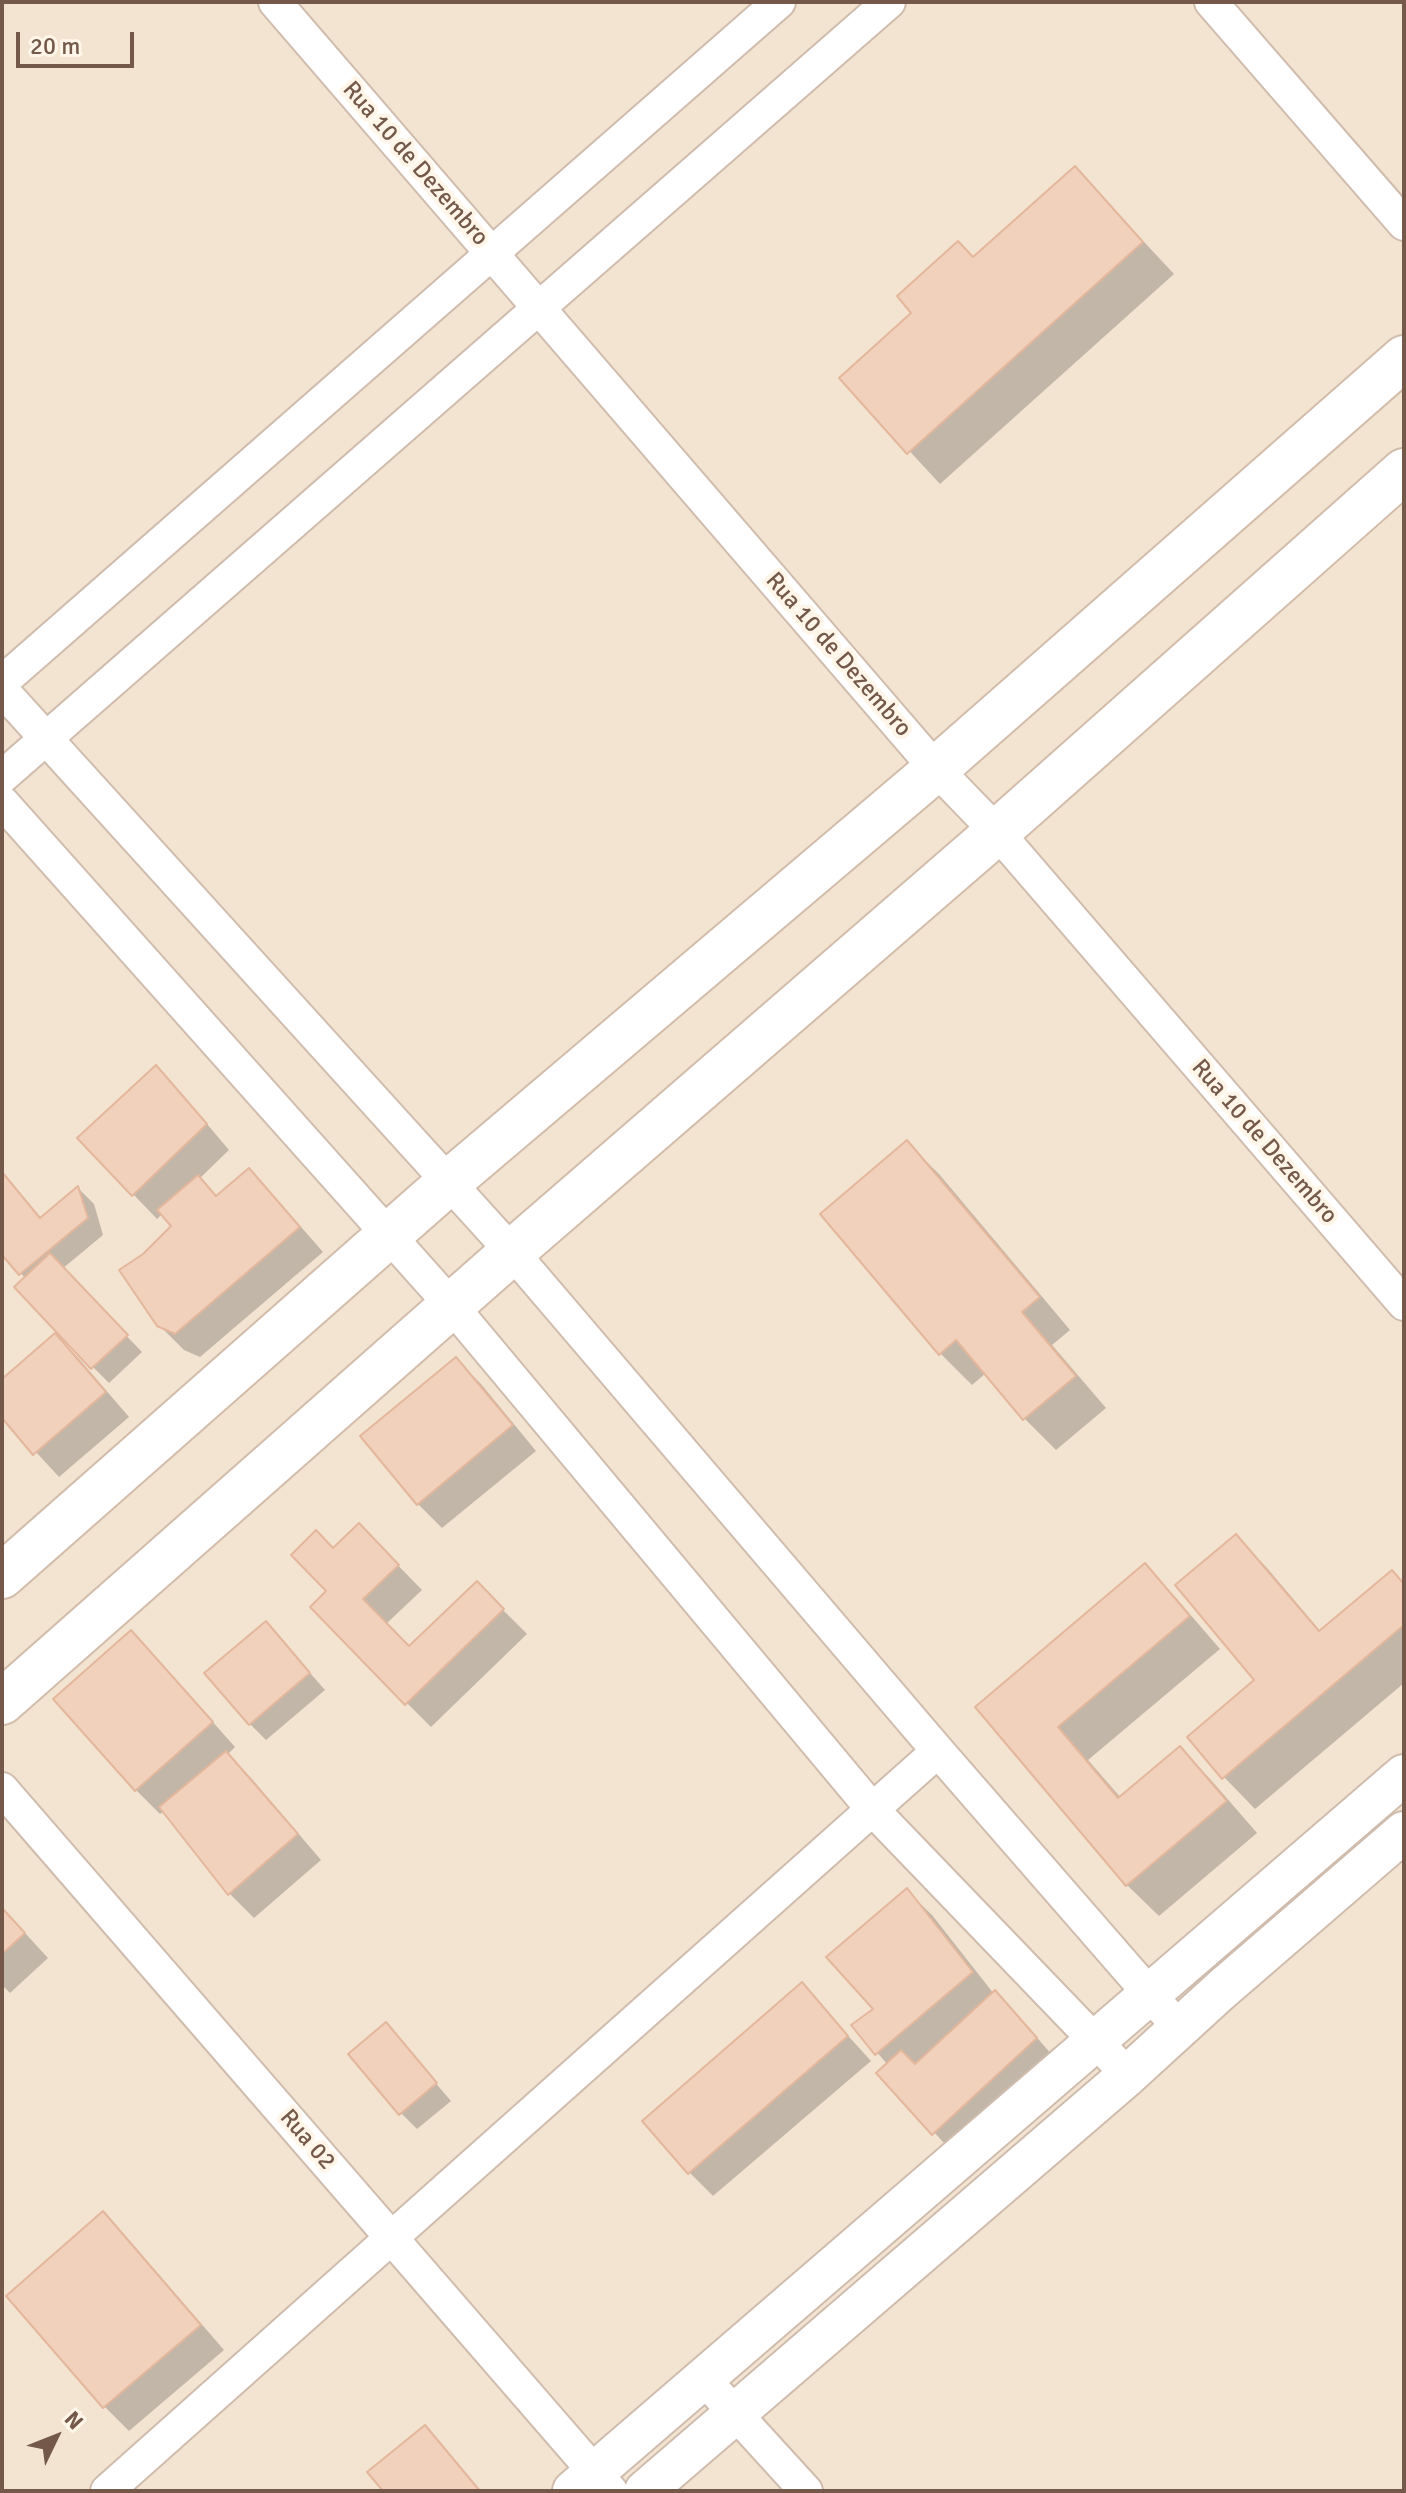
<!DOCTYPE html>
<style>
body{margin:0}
#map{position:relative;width:1406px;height:2493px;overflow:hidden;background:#fcf2e3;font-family:Signika,sans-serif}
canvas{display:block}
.frame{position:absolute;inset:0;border:4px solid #745849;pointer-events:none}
.north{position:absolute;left:16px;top:2397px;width:80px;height:80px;-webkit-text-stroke:6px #fff6e9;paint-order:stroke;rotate:47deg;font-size:22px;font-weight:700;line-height:32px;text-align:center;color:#745849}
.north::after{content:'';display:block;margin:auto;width:28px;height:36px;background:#745849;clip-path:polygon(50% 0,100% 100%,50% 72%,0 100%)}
.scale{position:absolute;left:16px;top:32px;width:118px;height:36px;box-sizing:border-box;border:4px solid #745849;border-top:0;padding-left:10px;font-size:24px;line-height:28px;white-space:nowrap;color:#745849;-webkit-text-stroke:6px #fff6e9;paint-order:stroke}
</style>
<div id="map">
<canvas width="1406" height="2493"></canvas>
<div class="frame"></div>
<div class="north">N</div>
<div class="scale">20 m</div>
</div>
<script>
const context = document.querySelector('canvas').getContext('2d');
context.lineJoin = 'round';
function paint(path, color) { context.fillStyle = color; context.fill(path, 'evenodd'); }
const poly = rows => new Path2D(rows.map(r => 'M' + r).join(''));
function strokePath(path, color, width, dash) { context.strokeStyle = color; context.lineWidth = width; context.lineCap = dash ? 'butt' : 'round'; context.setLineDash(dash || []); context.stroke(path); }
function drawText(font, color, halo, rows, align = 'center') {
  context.font = font + ' Signika,sans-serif'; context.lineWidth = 8; context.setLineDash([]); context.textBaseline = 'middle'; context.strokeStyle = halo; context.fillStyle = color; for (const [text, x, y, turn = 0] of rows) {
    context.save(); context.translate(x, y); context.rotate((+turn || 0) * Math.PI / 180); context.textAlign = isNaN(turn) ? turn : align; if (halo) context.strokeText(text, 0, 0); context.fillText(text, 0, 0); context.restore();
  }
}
const residential = poly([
 [2,2,1404,2,1404,2491,2,2491]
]);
const shadow = poly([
 [1075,168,1174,274,940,484,842,378],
 [156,1068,180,1092,229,1150,199,1179,218,1197,249,1171,273,1195,323,1252,200,1357,184,1350,159,1325,144,1256,174,1226,163,1213,157,1219,133,1194],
 [907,1143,939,1174,1070,1330,1052,1345,1106,1408,1056,1450,1025,1419,986,1373,972,1385,940,1353],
 [2,1175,41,1219,78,1188,94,1204,103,1235,62,1269,142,1352,109,1383,93,1367,26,1279,2,1252],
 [55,1336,80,1360,129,1417,59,1477,2,1415,2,1382],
 [456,1359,481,1384,536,1451,442,1528,418,1504],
 [1236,1536,1267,1568,1321,1632,1404,1584,1404,1683,1255,1809,1224,1777,1257,1680],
 [383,1550,422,1590,386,1624,410,1649,477,1584,527,1634,431,1727,407,1703,329,1592,333,1551],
 [1145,1566,1176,1598,1220,1649,1088,1760,1121,1798,1180,1748,1211,1780,1257,1833,1159,1916,1127,1885,977,1708],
 [266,1623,325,1690,266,1740,250,1724],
 [155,1657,235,1747,227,1755,251,1778,321,1860,254,1918,230,1894,164,1811,160,1814,136,1790],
 [907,1891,932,1915,994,1994,1019,2017,1060,2064,958,2158,879,2073,888,2065,854,2026,876,2009],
 [2,1908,48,1958,10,1993,2,1985],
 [802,1985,871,2061,713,2196,689,2172],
 [386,2025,451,2101,417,2129,401,2113],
 [103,2214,127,2238,224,2350,129,2431,105,2407,9,2296]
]);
const building = poly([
 [1075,166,1143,242,907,454,839,378,911,313,897,296,958,241,973,257,1075,166],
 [156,1065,207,1124,132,1196,77,1138,156,1065],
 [907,1140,1040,1297,1022,1312,1076,1376,1023,1420,956,1340,939,1355,820,1214,907,1140],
 [249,1168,300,1227,175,1334,157,1326,119,1270,143,1254,171,1226,157,1210,198,1175,216,1196,249,1168],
 [2,1172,40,1218,78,1186,88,1218,19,1275,2,1255,2,1172],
 [50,1253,128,1335,91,1369,14,1287,50,1253],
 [55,1333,106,1392,33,1455,2,1418,2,1379,55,1333],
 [456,1357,513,1425,417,1505,360,1436,456,1357],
 [359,1523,399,1565,363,1599,409,1646,477,1581,504,1609,405,1705,310,1607,326,1591,291,1555,316,1530,333,1548,359,1523],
 [1236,1534,1319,1631,1392,1570,1404,1584,1404,1625,1222,1779,1187,1737,1254,1680,1175,1585,1236,1534],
 [1145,1563,1190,1616,1058,1727,1118,1798,1180,1746,1227,1801,1126,1886,975,1707,1145,1563],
 [266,1621,310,1673,249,1725,204,1673,266,1621],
 [131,1630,213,1722,135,1791,53,1699,131,1630],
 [226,1751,298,1834,228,1895,159,1807,226,1751],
 [907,1888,973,1972,875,2055,851,2025,873,2009,826,1957,907,1888],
 [2,1908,25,1933,2,1954,2,1908],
 [802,1982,848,2036,688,2174,642,2121,802,1982],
 [995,1990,1037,2038,932,2135,876,2073,901,2050,915,2064,995,1990],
 [386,2022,437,2083,399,2115,348,2054,386,2022],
 [103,2211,201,2325,103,2408,6,2296,103,2211],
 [425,2425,480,2491,383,2491,367,2472,425,2425]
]);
const minor = poly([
 [275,2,936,769,997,832,1404,1304],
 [1211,2,1404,224],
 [2,682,779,2],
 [2,690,512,1252,938,1751,1180,2029],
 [2,777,889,2],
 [2,802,451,1305,873,1810,1128,2075],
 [2,1789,611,2491],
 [703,2378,806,2491],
 [107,2491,938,1751]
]);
const tertiary = poly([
 [573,2491,1404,1775],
 [645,2491,1128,2075,1221,1990,1404,1832]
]);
const secondary = poly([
 [2,1576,449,1182,936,769,1404,358],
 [2,1702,512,1252,997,832,1404,471]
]);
const streetNames = [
 ["Rua 10 de Dezembro",415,164,49],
 ["Rua 10 de Dezembro",838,655,49],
 ["Rua 10 de Dezembro",1264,1142,49],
 ["Rua 02",307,2140,49]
];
paint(residential, '#f3e4d2');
paint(shadow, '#0003');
paint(building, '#f1d1bb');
strokePath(building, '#e4b79c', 2);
strokePath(minor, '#cfbcad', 36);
strokePath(tertiary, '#cfbcad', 44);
strokePath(secondary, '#d2bcaa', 48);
strokePath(minor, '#fff', 32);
strokePath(tertiary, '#fff', 40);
strokePath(secondary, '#fff', 44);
drawText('24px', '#745849', '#fff6e9', streetNames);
</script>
